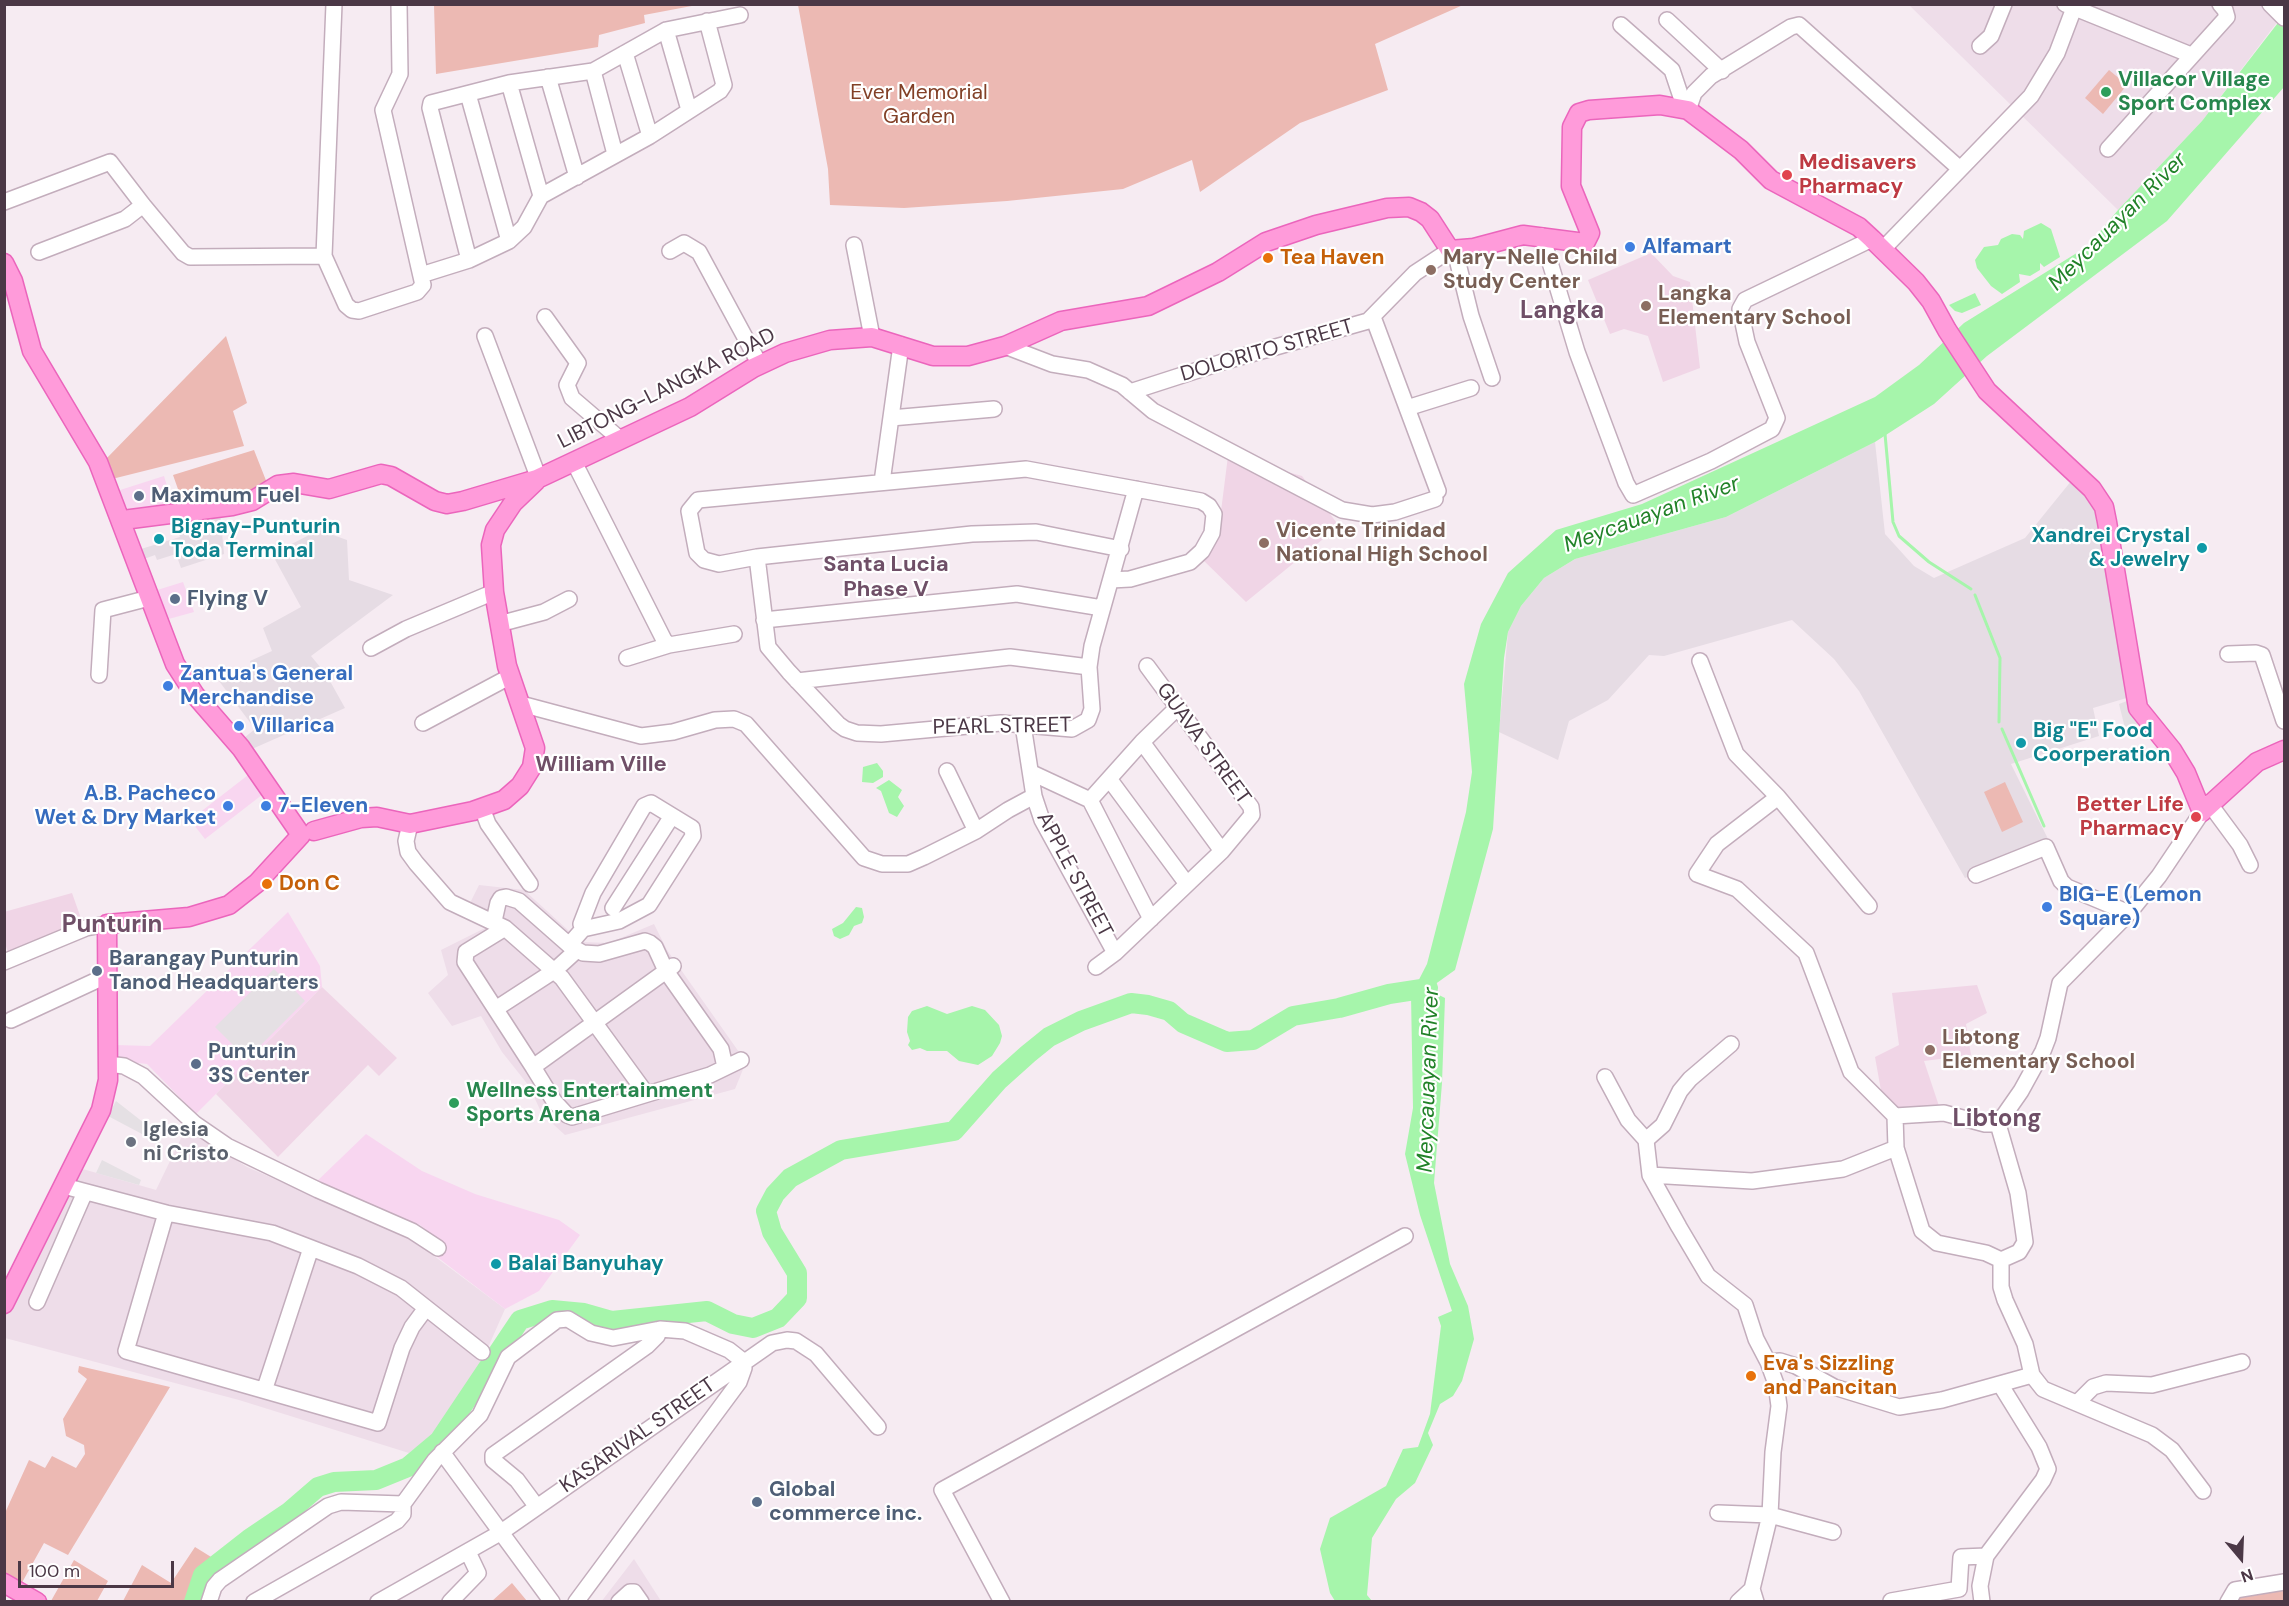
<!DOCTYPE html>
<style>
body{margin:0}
#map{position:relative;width:2289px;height:1606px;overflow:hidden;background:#f6ebf2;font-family:"DM Sans",sans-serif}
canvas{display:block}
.frame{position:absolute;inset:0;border:6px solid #4b3846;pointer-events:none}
.north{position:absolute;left:2211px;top:1528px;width:60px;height:60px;-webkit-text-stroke:4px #fff;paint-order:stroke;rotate:161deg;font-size:16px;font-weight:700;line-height:24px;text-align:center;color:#4b3846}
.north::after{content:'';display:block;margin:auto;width:21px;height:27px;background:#4b3846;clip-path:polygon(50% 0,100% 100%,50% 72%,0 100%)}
.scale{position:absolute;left:18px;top:1561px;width:156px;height:27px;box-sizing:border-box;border:3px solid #4b3846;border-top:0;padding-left:8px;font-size:18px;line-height:21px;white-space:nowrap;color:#4b3846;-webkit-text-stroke:4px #fff;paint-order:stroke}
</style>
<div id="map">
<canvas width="2289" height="1606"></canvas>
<div class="frame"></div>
<div class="north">N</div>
<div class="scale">100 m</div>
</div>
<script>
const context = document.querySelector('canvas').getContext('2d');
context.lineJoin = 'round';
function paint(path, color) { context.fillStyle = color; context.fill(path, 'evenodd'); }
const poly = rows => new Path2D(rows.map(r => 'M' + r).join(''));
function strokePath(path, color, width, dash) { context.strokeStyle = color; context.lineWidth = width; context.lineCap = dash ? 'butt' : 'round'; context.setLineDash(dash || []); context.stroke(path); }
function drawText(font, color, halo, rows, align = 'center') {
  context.font = font + ' "DM Sans",sans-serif'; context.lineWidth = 4.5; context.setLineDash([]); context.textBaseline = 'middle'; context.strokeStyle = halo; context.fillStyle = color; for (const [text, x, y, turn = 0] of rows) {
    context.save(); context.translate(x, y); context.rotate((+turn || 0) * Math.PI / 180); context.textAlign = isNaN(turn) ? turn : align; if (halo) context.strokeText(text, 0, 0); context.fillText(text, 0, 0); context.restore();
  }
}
const residential = poly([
 [2260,4,2278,21,2202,121,2118,210,1909,5],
 [479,885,524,890,581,942,609,943,654,924,667,950,746,1062,735,1089,565,1135,542,1114,529,1086,502,1052,481,1016,452,1026,428,993,448,975,441,950,491,925,466,911],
 [186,1128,247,1167,410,1238,505,1309,486,1352,455,1409,436,1434,409,1453,239,1400,5,1338,4,1318,79,1168,156,1190],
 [634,1559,661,1601,601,1602]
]);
const commercial = poly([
 [164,476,173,506,129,511,117,491],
 [183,582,194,612,165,620,154,591],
 [252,772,267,791,205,839,190,820],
 [288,912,320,966,322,987,196,1114,147,1064,120,1061,115,1045,150,1046],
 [366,1134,422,1171,475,1194,559,1220,580,1235,539,1291,505,1309,432,1253,439,1240,420,1225,313,1185]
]);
const industrial = poly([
 [1875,442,1885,534,1914,566,1934,578,2025,538,2072,480,2096,500,2130,697,2093,708,2099,736,2011,764,2049,841,1965,878,1859,691,1834,659,1792,620,1664,656,1649,655,1608,700,1569,721,1558,760,1499,732,1508,632,1521,606,1544,578,1575,559,1726,517],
 [220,512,224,554,181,568,176,554,157,560,155,555,144,559,141,549,180,537,174,519],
 [319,530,347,540,349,580,393,595,311,656,326,674,345,708,252,749,244,738,255,729,219,681,252,667,250,661,272,651,263,628,301,607,272,554]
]);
const education = poly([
 [1651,253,1673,276,1690,282,1700,368,1663,382,1648,336,1624,329,1610,334,1588,280],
 [1228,456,1302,476,1339,526,1246,602,1202,559,1219,527],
 [72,893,83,924,9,956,5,943,4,912],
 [1977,985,1987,1013,1966,1024,1971,1055,1924,1061,1940,1109,1899,1112,1882,1096,1875,1057,1899,1045,1892,993],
 [322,987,397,1058,379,1076,368,1065,278,1157,216,1094]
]);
const green = poly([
 [434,5,434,4,697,5,644,15,645,23,599,35,598,47,436,74],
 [798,5,798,4,1463,5,1375,44,1388,90,1300,123,1200,192,1192,160,1123,189,1007,201,904,208,830,205,828,169],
 [2109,70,2127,85,2103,114,2085,98],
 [226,336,247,403,233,411,244,446,112,479,105,460],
 [254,450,267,483,250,495,185,509,173,475],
 [2005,782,2023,822,2002,832,1984,792],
 [79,1366,170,1387,68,1555,44,1543,19,1588,5,1580,5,1513,29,1460,45,1468,52,1456,76,1468,85,1454,84,1445,66,1436,63,1419,87,1379,78,1372],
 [195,1547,216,1560,200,1574,190,1601,123,1601,142,1565,171,1583],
 [74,1560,108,1581,97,1601,51,1601],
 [2284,1582,2284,1601,2228,1602,2235,1590],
 [512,1583,527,1601,492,1601]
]);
const parking = poly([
 [2132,699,2146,722,2125,728,2119,704],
 [274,969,305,1001,247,1059,215,1027],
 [116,1101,162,1137,159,1143,108,1116],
 [102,1160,141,1180,139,1185,96,1173]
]);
const water = poly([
 [2284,15,2284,87,2167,221,1987,356,1934,404,1875,442,1726,517,1575,559,1544,578,1521,606,1508,632,1504,658,1493,829,1455,970,1434,985,1437,994,1445,998,1442,1083,1434,1183,1450,1264,1468,1306,1474,1339,1462,1381,1453,1396,1440,1404,1428,1433,1433,1445,1415,1483,1396,1499,1372,1538,1367,1595,1372,1601,1335,1601,1330,1593,1320,1549,1330,1518,1386,1486,1403,1449,1418,1447,1430,1414,1441,1326,1438,1317,1452,1311,1420,1215,1405,1154,1413,1108,1411,995,1427,964,1466,812,1472,772,1464,684,1481,624,1508,573,1556,530,1642,504,1875,397,1919,365,1964,323,2088,246,2118,210,2202,121],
 [2041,223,2051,229,2060,257,2044,267,2040,263,2040,270,2030,276,2019,274,2020,282,2002,294,1991,286,1977,268,1975,260,1984,247,1998,245,2001,239,2012,234,2020,235,2023,239,2024,231],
 [1975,293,1981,305,1962,313,1955,311,1949,305],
 [877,763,883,771,883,777,873,783,862,782,863,767],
 [889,780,902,790,898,797,904,806,897,817,889,813,881,791,876,788],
 [856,907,862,908,864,917,862,923,854,926,849,935,840,939,834,936,832,929,843,923],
 [927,1006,947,1014,972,1006,985,1010,999,1025,1002,1036,1000,1043,992,1056,978,1065,959,1061,947,1051,927,1051,920,1048,912,1050,908,1045,910,1041,907,1032,908,1017,912,1011]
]);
const stream = poly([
 [1885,434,1893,522,1899,536,1929,562,1971,589],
 [1975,595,2000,658,1999,722],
 [2002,729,2044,826]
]);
const river = poly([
 [194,1602,203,1575,249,1539,289,1512,318,1487,334,1482,376,1480,408,1467,439,1441,520,1320,552,1310,584,1313,612,1321,707,1311,733,1324,753,1328,778,1318,797,1298,797,1273,772,1232,766,1211,775,1194,790,1178,841,1150,954,1131,999,1080,1028,1054,1049,1037,1081,1021,1131,1003,1148,1005,1169,1011,1183,1023,1227,1042,1253,1040,1293,1016,1339,1008,1389,994,1428,988]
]);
const minor = poly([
 [334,4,324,256,346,305,352,310,359,311,417,292,423,285,383,110,400,74,399,4],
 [2065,4,2191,55],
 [2270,4,2284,18],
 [1667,20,1722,71],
 [1621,25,1672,70,1685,109],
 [666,30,689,110],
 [1980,46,1991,36,2004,4],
 [625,53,650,136],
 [593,71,615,154],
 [548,77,577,177],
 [509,83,541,196],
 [468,94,509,241],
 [1688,110,1694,93,1711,76,1791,27,1799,25,1960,169],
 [2108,149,2227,17,2225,10,2220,4],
 [4,202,110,162,143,205,183,253,190,257,324,256],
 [1542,236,1577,352,1626,483,1633,495,1711,461,1772,429,1777,418,1747,342,1740,309,1745,300,1872,239],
 [854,245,872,337],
 [1882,250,2031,96,2057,53,2074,8],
 [670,251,684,243,699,252,760,365],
 [1455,251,1471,316,1492,378],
 [39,252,125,219,143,205],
 [469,260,430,108,431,103,509,83,593,71,666,30,740,15],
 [421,275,469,260,509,241,524,227,541,196,650,136,720,91,724,85,707,21],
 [545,317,578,363,567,385,572,398,621,440],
 [1373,317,1438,491],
 [485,336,539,479],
 [1005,346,1052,364,1088,370,1122,385,1153,411,1342,510,1372,515,1395,512,1435,499],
 [1130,392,1226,361,1368,321,1415,273,1450,250],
 [1407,408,1471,388],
 [891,418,994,409],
 [574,462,664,640,669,645,734,634],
 [882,482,901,345],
 [757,557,768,647,789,672,838,724,845,729,857,733,881,734,1001,723,1072,729,1088,720,1092,709,1089,667,1092,646,1136,489],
 [1111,580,1130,579,1190,562,1202,551,1212,533,1214,514,1209,506,1201,501,1026,469,698,500,689,511,697,553,704,560,719,564,757,557,972,534,1036,532,1121,549],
 [764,620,1017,594,1102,608],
 [499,624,544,612,569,599],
 [371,648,406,629,494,592],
 [2228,654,2256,653,2262,655,2284,721],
 [627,658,669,645],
 [1700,661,1736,754,1778,797,1869,906],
 [99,675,103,610,149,598],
 [797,681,1010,657,1089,667],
 [521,704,641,736,673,732,715,720,734,719,746,724,864,858,882,864,908,864,924,857,976,831,1008,810,1034,796],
 [423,723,511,676],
 [1023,725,1034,796,1042,820,1115,953],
 [1142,742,1222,851],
 [947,771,976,831],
 [1032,773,1090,800,1142,742,1178,707],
 [1110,780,1187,884],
 [1778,797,1717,844,1697,874,1737,889,1806,953,1851,1072,1895,1116,1896,1148,1922,1231,1937,1243,1986,1253,2001,1260,2019,1252,2025,1242,2018,1193,1998,1124],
 [1090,800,1151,919],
 [2209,803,2240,845,2250,865],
 [482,808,488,824,530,884],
 [410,824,406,841,408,852,416,863,450,902,505,928,562,978,645,1092],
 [1976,875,2046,847,2061,881,2067,887,2129,913],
 [613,908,672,816],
 [494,921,498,903,501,898,506,897,519,901,569,945,583,953,599,954,645,941,650,943,655,947,666,971,721,1049,725,1067],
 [505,928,466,952,465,962,533,1067,673,966],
 [569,945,583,929,619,921,649,905,693,836,692,828,651,803,644,806,593,893,581,924,583,929],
 [4,962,86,928,107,924],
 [1096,967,1115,953,1222,851,1252,815,1251,807,1147,666],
 [497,1008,554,971,577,950],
 [11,1020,108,975],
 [108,1064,124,1066,143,1076,195,1124,227,1146,318,1190,412,1231,438,1248],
 [533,1067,554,1101,567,1115,572,1117,710,1075,741,1060],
 [1605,1077,1628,1120,1646,1140,1650,1175,1679,1227,1708,1276,1745,1305,1756,1339,1768,1362],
 [1895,1116,1944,1113,1985,1124,1998,1124],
 [1998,1124,2021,1091,2043,1051,2048,1038,2060,983,2129,913,2159,876,2202,812],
 [1646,1140,1663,1125,1680,1091,1690,1079,1731,1044],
 [1650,1175,1752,1181,1843,1169,1896,1148],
 [64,1186,166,1213,272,1233,358,1266,401,1288,482,1352],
 [166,1213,126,1351,378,1423,402,1348,412,1327,426,1308],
 [2001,1260,2001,1287,2005,1300,2025,1344,2032,1375,2043,1389,2152,1435,2172,1450,2203,1491],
 [37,1302,85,1192],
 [265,1388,311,1248],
 [2078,1402,2093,1387,2106,1383,2152,1385,2242,1362],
 [442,1452,552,1602],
 [403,1504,435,1460,480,1415,508,1357,557,1320,568,1319,591,1333,613,1338,660,1329,685,1331,729,1350,743,1361,744,1368,739,1382,576,1602],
 [537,1507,517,1480,493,1460,493,1455,647,1346,657,1336,660,1329],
 [1718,1513,1770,1515,1833,1532],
 [1891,1601,1959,1589,1961,1557,1986,1556],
 [209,1602,214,1587,220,1580,328,1506,341,1502,403,1504],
 [254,1602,397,1521,403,1514,403,1504],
 [378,1602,500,1533,772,1343,787,1340,796,1341,816,1354,878,1427],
 [450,1602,478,1573,468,1552],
 [619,1602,630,1592,634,1592,641,1602],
 [1002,1602,942,1490,1405,1236],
 [1738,1602,1752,1589],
 [1756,1602,1752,1589,1770,1515,1773,1452,1779,1406,1776,1384,1768,1362,1780,1361,1796,1366,1834,1387,1899,1407,1942,1400,2032,1375],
 [1982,1602,1980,1586,1986,1556,2043,1480,2048,1469,2039,1447,2000,1384],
 [2228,1602,2235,1590,2284,1582]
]);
const major = poly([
 [4,263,13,281,32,351,98,462,175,664,195,695,241,748,301,835,257,883,229,905,189,917,107,924,108,1080,101,1110,4,1304],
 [123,520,232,506,252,501,278,485,294,483,329,489,381,474,391,476,435,501,447,504,463,501,537,479,690,407,753,368,785,353,830,340,872,337,933,356,968,356,1005,346,1061,321,1148,306,1218,272,1266,242,1316,225,1387,208,1409,207,1421,212,1430,219,1450,250,1474,248,1523,235,1585,243,1590,233,1571,186,1572,127,1579,113,1589,110,1660,105,1688,110,1741,150,1771,180,1859,227,1872,239,1916,282,1931,301,1947,330,1987,391,2092,489,2104,507,2107,522,2138,708,2172,750,2186,773,2202,812,2257,762,2284,750],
 [314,831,361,818,377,817,410,824,473,811,504,800,520,786,532,767,535,748,507,666,494,592,491,545,495,530,513,503,536,481],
 [4,1583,37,1602]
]);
const markers = [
 [2106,92,6,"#2e9e5b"],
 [1787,175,6,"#e0444e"],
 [1630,247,6,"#3f7fe0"],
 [1268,258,6,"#e8710a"],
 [1431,270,6,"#8d6e63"],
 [1646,306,6,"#8d6e63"],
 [139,496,6,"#5c6f8a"],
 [159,539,6,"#0f9aa8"],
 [1264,543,6,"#8d6e63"],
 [2202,548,6,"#0f9aa8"],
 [175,599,6,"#5c6f8a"],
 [168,686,6,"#3f7fe0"],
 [239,726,6,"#3f7fe0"],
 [2021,743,6,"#0f9aa8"],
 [228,806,6,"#3f7fe0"],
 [266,806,6,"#3f7fe0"],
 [2196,817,6,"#e0444e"],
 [267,884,6,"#e8710a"],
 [2047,907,6,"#3f7fe0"],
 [97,971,6,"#5c6f8a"],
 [1930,1050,6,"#8d6e63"],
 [196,1064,6,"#5c6f8a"],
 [454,1103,6,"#2e9e5b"],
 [131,1142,6,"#6b7280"],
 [496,1264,6,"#0f9aa8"],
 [1751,1376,6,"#e8710a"],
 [757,1502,6,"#5c6f8a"]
];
const leisureNames = [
 ["Villacor Village",2118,80],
 ["Sport Complex",2118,104],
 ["Wellness Entertainment",466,1091],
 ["Sports Arena",466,1115]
];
const parkNames = [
 ["Ever Memorial",919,93],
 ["Garden",919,117]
];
const healthNames = [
 ["Medisavers",1799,163],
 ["Pharmacy",1799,187],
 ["Better Life",2184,805,"right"],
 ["Pharmacy",2184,829,"right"]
];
const shopNames = [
 ["Alfamart",1642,247],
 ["Zantua's General",180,674],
 ["Merchandise",180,698],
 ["Villarica",251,726],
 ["A.B. Pacheco",216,794,"right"],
 ["Wet & Dry Market",216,818,"right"],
 ["7-Eleven",278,806],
 ["BIG-E (Lemon",2059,895],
 ["Square)",2059,919]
];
const foodNames = [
 ["Tea Haven",1280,258],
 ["Don C",279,884],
 ["Eva's Sizzling",1763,1364],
 ["and Pancitan",1763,1388]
];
const educationNames = [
 ["Mary-Nelle Child",1443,258],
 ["Study Center",1443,282],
 ["Langka",1658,294],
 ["Elementary School",1658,318],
 ["Vicente Trinidad",1276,531],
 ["National High School",1276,555],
 ["Libtong",1942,1038],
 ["Elementary School",1942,1062]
];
const streetNames = [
 ["DOLORITO STREET",1267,351,-16],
 ["LIBTONG-LANGKA ROAD",667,389,-27],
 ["PEARL STREET",1002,727,-1],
 ["GUAVA STREET",1203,744,54],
 ["APPLE STREET",1074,875,62],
 ["KASARIVAL STREET",638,1436,-35]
];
const serviceNames = [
 ["Maximum Fuel",151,496],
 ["Flying V",187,599],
 ["Barangay Punturin",109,959],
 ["Tanod Headquarters",109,983],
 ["Punturin",208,1052],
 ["3S Center",208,1076],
 ["Global",769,1490],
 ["commerce inc.",769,1514]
];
const cultureNames = [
 ["Bignay-Punturin",171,527],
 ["Toda Terminal",171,551],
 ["Xandrei Crystal",2190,536,"right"],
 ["& Jewelry",2190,560,"right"],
 ["Big \"E\" Food",2033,731],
 ["Coorperation",2033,755],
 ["Balai Banyuhay",508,1264]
];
const worshipNames = [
 ["Iglesia",143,1130],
 ["ni Cristo",143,1154]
];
const waterNames = [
 ["Meycauayan River",2118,222,-45],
 ["Meycauayan River",1652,515,-20],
 ["Meycauayan River",1429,1080,-88]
];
const neighbourhoodNames = [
 ["Santa Lucia",886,565],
 ["Phase V",886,590],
 ["William Ville",601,765]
];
const quarterNames = [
 ["Langka",1562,312],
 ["Punturin",112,926],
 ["Libtong",1997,1120]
];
paint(residential, '#eedde9');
paint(commercial, '#f8d6f0');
paint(industrial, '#e6dce4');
paint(education, '#f0d5e6');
paint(green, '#ecb9b3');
paint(parking, '#e5e0e4');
paint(water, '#a6f5ab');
strokePath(stream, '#a6f5ab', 3);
strokePath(river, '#a6f5ab', 20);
strokePath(minor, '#c3adbc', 18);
strokePath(major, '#eb65bc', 21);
strokePath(minor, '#fff', 15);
strokePath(major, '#ff9bda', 18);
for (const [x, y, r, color] of markers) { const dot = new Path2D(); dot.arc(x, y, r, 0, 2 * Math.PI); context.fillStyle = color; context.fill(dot); strokePath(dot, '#fff', 2); }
drawText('bold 21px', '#27864d', '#fff', leisureNames, 'left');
drawText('21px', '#824027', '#fff', parkNames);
drawText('bold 21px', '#be3a42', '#fff', healthNames, 'left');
drawText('bold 21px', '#366cbe', '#fff', shopNames, 'left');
drawText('bold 21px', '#c56008', '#fff', foodNames, 'left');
drawText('bold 21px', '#785e54', '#fff', educationNames, 'left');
drawText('21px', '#4b3846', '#fff', streetNames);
drawText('bold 21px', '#4e5e75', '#fff', serviceNames, 'left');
drawText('bold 21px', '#0d838f', '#fff', cultureNames, 'left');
drawText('bold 21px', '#5b616d', '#fff', worshipNames, 'left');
drawText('italic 22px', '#218228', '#fff', waterNames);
drawText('bold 22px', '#6f4f67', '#fff', neighbourhoodNames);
drawText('bold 24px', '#6f4f67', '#fff', quarterNames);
</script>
